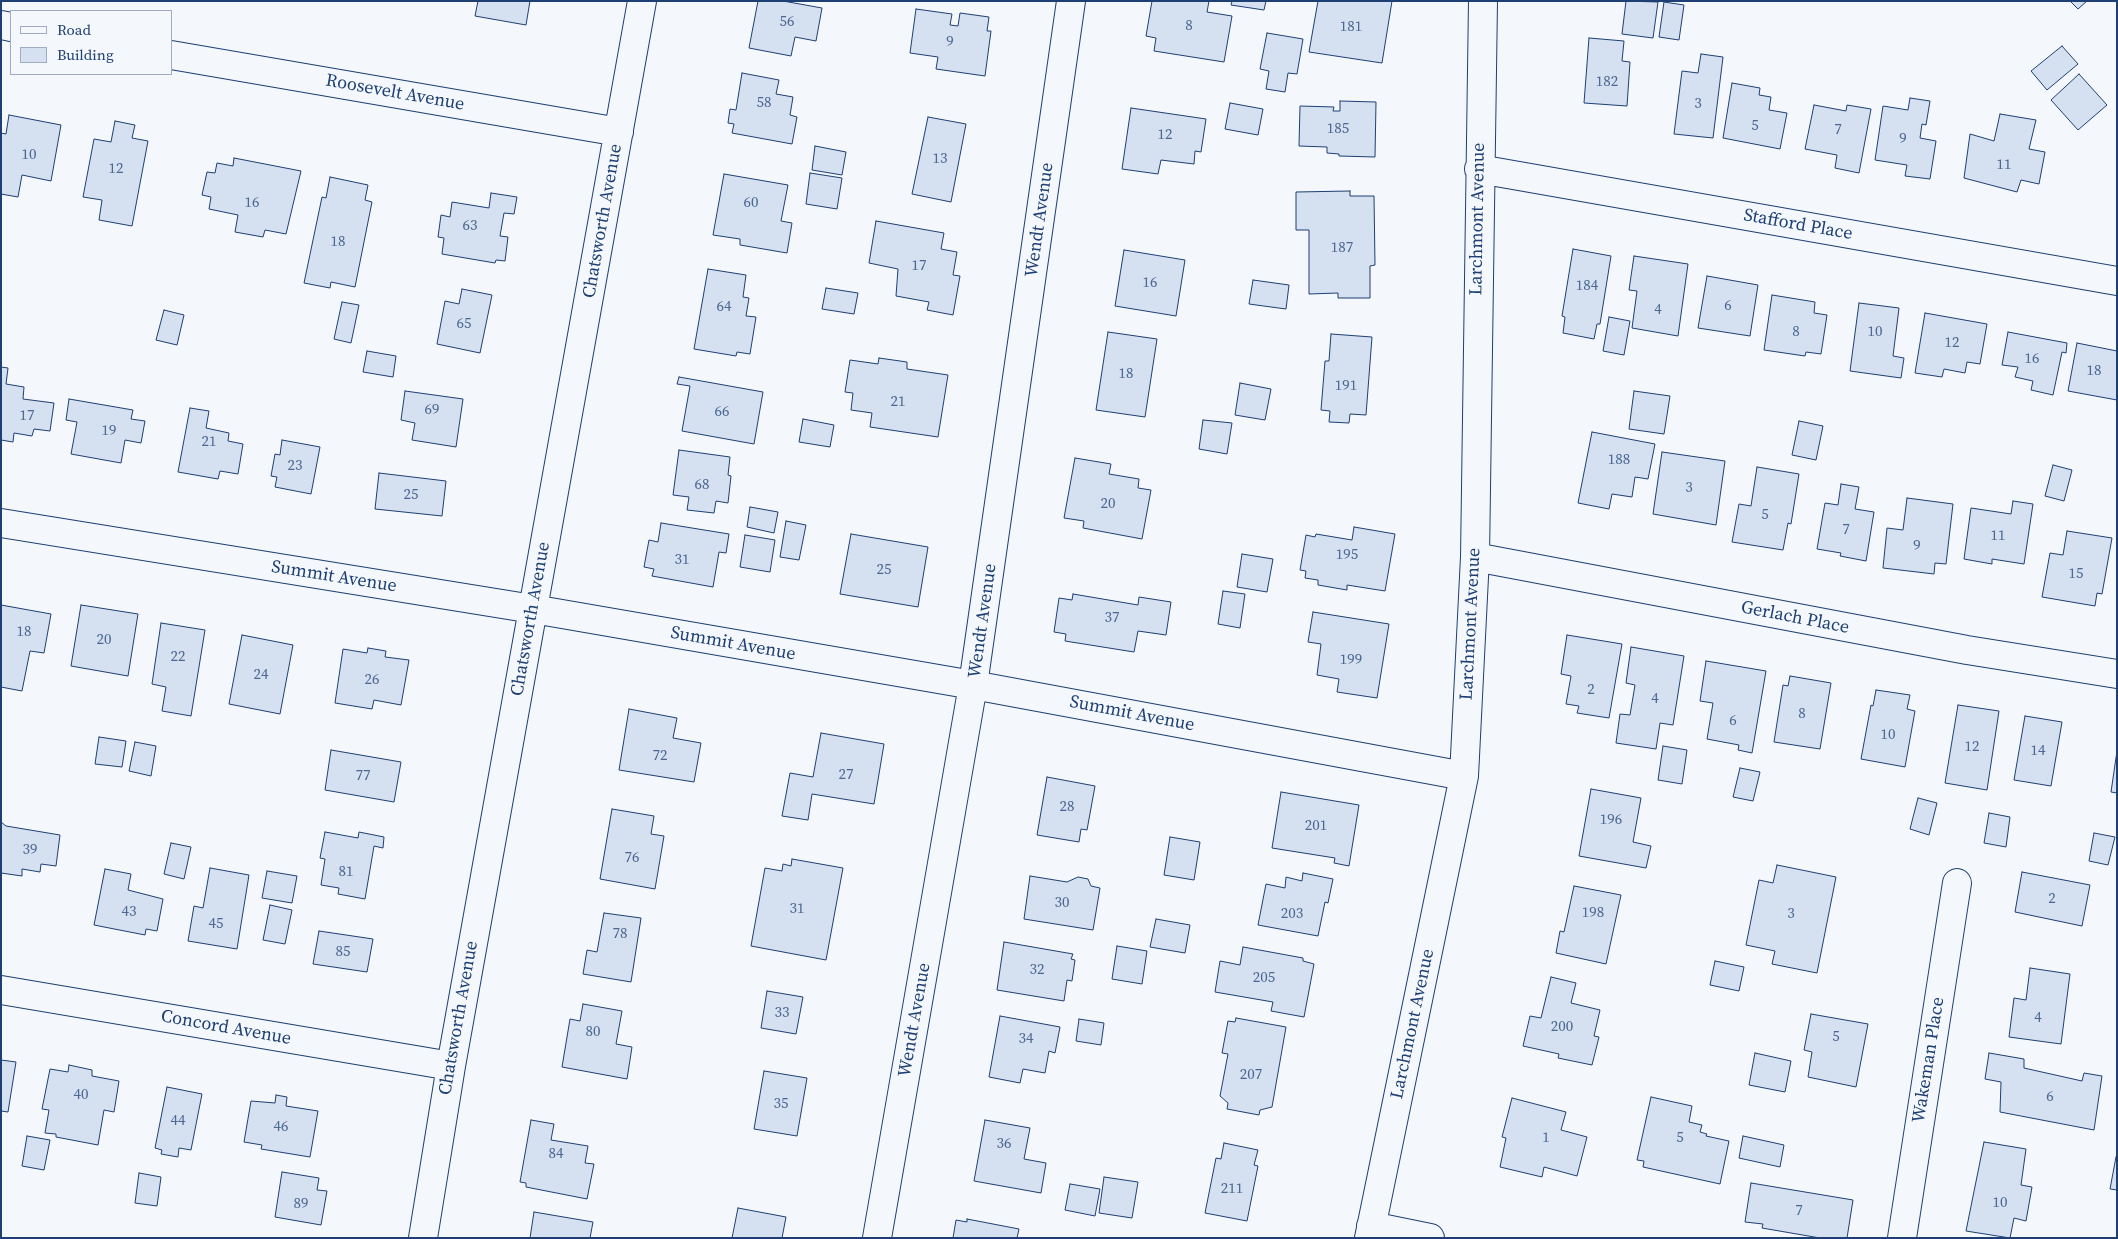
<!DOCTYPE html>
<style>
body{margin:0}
#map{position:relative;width:2118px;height:1239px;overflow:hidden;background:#f4f7fb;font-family:"Source Serif 4",serif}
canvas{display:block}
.frame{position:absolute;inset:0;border:2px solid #1d3f73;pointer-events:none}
.legend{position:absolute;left:10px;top:10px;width:162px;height:65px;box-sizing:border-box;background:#f4f7fb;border:1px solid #9eadc5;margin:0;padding:6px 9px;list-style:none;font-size:15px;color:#1d3f73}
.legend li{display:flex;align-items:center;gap:10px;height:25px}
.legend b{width:25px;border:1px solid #9eadc5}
</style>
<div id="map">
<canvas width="2118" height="1239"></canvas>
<div class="frame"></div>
<ul class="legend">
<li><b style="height:6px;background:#f4f7fb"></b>Road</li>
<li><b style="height:14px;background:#d5e0f0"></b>Building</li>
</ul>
</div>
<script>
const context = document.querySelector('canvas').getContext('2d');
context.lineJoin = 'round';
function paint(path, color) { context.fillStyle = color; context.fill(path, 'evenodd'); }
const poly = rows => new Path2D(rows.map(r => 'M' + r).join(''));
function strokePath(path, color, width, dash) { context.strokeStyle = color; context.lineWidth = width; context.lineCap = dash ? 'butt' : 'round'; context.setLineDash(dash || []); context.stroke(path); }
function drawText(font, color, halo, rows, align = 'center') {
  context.font = font + ' "Source Serif 4",serif'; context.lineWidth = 4; context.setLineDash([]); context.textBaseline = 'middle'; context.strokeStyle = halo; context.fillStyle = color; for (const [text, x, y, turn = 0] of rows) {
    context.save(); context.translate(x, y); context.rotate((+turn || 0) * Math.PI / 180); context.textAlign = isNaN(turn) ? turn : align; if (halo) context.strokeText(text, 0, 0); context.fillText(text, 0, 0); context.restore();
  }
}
const building = poly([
 [478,1,530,1,526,25,475,16,478,1],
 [758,1,783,1,822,8,816,41,795,37,791,56,749,48,758,1],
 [1152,1,1209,1,1207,12,1232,16,1224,62,1154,51,1156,38,1146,36,1152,1],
 [1232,1,1266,1,1264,10,1231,5,1232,1],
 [1318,1,1392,1,1382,63,1309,52,1318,1],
 [1626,1,1658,2,1653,38,1622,34,1626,1],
 [2070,1,2087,1,2078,9,2070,1],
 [1664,2,1684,5,1679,40,1659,37,1664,2],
 [916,9,952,14,950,25,958,26,960,13,989,17,987,31,991,31,985,76,936,69,938,57,910,53,916,9],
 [1267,33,1303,39,1297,74,1288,73,1285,92,1266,89,1269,71,1260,69,1267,33],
 [1589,38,1624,41,1622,61,1630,62,1627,106,1584,103,1589,38],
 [2062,46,2078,64,2047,90,2031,71,2062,46],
 [1701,54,1723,57,1713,138,1674,134,1682,71,1698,73,1701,54],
 [742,73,779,80,776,94,793,97,790,115,797,117,792,144,732,133,734,124,728,123,730,109,736,110,742,73],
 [2079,74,2107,105,2078,130,2051,100,2079,74],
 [1732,83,1760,88,1759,95,1771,97,1769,110,1787,113,1780,149,1723,138,1732,83],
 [1910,98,1930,101,1926,125,1922,124,1920,138,1936,141,1930,179,1905,176,1907,165,1875,160,1883,106,1908,110,1910,98],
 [1340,101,1376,102,1375,157,1339,156,1339,154,1327,153,1327,147,1299,146,1300,106,1334,107,1333,111,1340,111,1340,101],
 [1230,103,1263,109,1258,135,1225,129,1230,103],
 [1814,105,1846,111,1847,105,1871,109,1859,173,1835,168,1837,155,1805,149,1814,105],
 [1131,108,1206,119,1201,152,1195,151,1194,164,1161,160,1158,174,1122,169,1131,108],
 [2000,114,2036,120,2029,149,2045,152,2039,184,2021,180,2017,192,1964,178,1970,134,1994,141,2000,114],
 [9,115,61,125,51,181,22,175,18,197,1,194,1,133,6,134,9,115],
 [928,117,966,124,951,202,912,194,928,117],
 [115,121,135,125,132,138,148,141,132,226,99,220,102,200,83,197,94,139,111,142,115,121],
 [815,146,846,152,842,175,812,170,815,146],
 [234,158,301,171,286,234,265,230,263,237,235,232,238,215,209,209,211,197,202,195,207,172,215,173,217,163,233,166,234,158],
 [810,173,842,178,837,209,806,204,810,173],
 [724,174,788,185,781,221,792,223,787,253,740,245,740,239,713,235,724,174],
 [330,177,368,185,365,200,372,202,355,287,331,282,330,288,304,283,322,197,326,198,330,177],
 [1350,191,1350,196,1374,196,1375,265,1370,266,1370,298,1338,298,1338,293,1309,294,1309,230,1296,230,1296,192,1350,191],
 [491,193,517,197,514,214,504,213,500,236,508,237,505,261,496,260,495,263,442,254,444,238,438,237,441,215,450,217,452,202,489,208,491,193],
 [876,221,944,233,941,249,957,252,953,275,960,276,953,315,927,310,929,302,896,296,898,269,869,263,876,221],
 [1573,249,1611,256,1600,324,1597,324,1594,339,1563,333,1565,317,1562,316,1573,249],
 [1124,250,1185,260,1176,316,1115,306,1124,250],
 [1634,256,1688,264,1678,336,1632,328,1637,291,1629,290,1634,256],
 [708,269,746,275,743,297,749,298,746,316,756,317,750,354,737,352,736,356,694,349,708,269],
 [1707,276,1758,285,1750,336,1698,328,1707,276],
 [1253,280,1289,285,1286,309,1249,304,1253,280],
 [826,288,858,293,854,314,822,309,826,288],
 [462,289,492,295,480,353,437,344,445,301,459,304,462,289],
 [1772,295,1815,302,1814,313,1827,315,1821,354,1806,352,1805,356,1764,350,1772,295],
 [342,302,359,305,351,343,334,339,342,302],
 [1859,303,1899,308,1893,356,1904,358,1901,378,1850,371,1859,303],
 [164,310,184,315,177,345,156,340,164,310],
 [1925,313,1987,324,1980,364,1967,362,1965,373,1944,369,1942,377,1915,373,1925,313],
 [1609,317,1630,321,1624,355,1603,351,1609,317],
 [1108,332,1157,339,1145,417,1096,410,1108,332],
 [2008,332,2067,343,2066,353,2062,352,2053,395,2031,390,2033,381,2015,377,2018,367,2002,365,2008,332],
 [1331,334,1372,337,1366,415,1350,414,1349,423,1329,422,1330,411,1321,410,1325,361,1329,361,1331,334],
 [2077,343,2117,351,2117,400,2068,391,2077,343],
 [367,351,396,356,393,377,363,372,367,351],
 [879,358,907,362,907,369,948,375,938,437,870,427,872,413,851,410,853,393,845,392,850,360,878,364,879,358],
 [1,367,8,368,6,384,24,387,23,399,54,403,50,431,34,429,32,436,14,433,13,442,1,440,1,367],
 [679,377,763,392,754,444,682,431,690,386,677,384,679,377],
 [1240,383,1271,389,1265,420,1235,415,1240,383],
 [405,391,463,399,456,447,412,440,415,423,401,420,405,391],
 [1634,391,1670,396,1664,434,1629,429,1634,391],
 [69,399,133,410,131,419,145,421,141,443,125,440,121,463,71,454,77,422,66,420,69,399],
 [190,408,209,411,206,428,229,433,228,441,243,444,238,474,220,471,218,479,178,472,190,408],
 [803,419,834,425,830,447,799,442,803,419],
 [1203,420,1232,423,1227,454,1199,449,1203,420],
 [1799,421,1823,426,1816,460,1792,455,1799,421],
 [1592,432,1655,444,1648,479,1635,477,1632,497,1612,494,1609,509,1578,503,1592,432],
 [282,440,320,447,311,494,275,487,277,477,271,476,275,454,280,455,282,440],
 [679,450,730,457,728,475,731,476,728,503,716,501,714,513,687,510,689,497,673,495,679,450],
 [1662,452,1725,461,1716,525,1653,514,1662,452],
 [1075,458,1111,464,1109,474,1139,479,1138,488,1151,490,1142,539,1083,528,1084,521,1064,518,1075,458],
 [2053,465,2072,470,2064,501,2045,496,2053,465],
 [1757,467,1799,474,1791,524,1788,523,1783,550,1732,542,1739,504,1751,506,1757,467],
 [379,473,446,481,442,516,375,509,379,473],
 [1841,484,1859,487,1855,509,1874,512,1866,561,1840,556,1841,553,1817,549,1825,503,1838,505,1841,484],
 [1907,498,1953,504,1946,564,1935,563,1934,574,1883,568,1887,528,1903,530,1907,498],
 [2013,501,2033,504,2024,564,1992,559,1992,564,1964,559,1971,508,2011,514,2013,501],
 [750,507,778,512,774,533,747,527,750,507],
 [786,521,806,525,799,560,780,557,786,521],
 [661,523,729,534,726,553,719,552,713,587,652,576,654,569,644,567,649,540,658,542,661,523],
 [1354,527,1395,534,1385,591,1347,585,1347,590,1318,585,1318,580,1305,578,1306,571,1300,570,1306,535,1315,537,1316,534,1352,540,1354,527],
 [2067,531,2112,538,2102,594,2097,593,2095,606,2042,597,2050,553,2063,555,2067,531],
 [851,534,928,547,918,607,840,594,851,534],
 [745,535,775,540,770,572,740,567,745,535],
 [1242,554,1273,559,1267,592,1237,587,1242,554],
 [1223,591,1245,594,1240,628,1218,624,1223,591],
 [1073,594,1138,605,1139,597,1171,602,1166,635,1138,631,1134,652,1065,641,1066,634,1054,632,1059,598,1072,600,1073,594],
 [1,605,51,614,44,653,30,651,22,691,1,687,1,605],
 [81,605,138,614,128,676,71,666,81,605],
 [1313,612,1389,624,1377,698,1337,692,1339,679,1317,675,1321,644,1308,642,1313,612],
 [161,623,205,630,191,716,162,711,166,687,152,684,161,623],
 [242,635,293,645,280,714,229,704,242,635],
 [1567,635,1622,644,1609,718,1577,713,1579,706,1566,704,1571,676,1561,674,1567,635],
 [1631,647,1684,656,1673,725,1660,723,1656,749,1616,743,1620,714,1630,715,1635,685,1626,683,1631,647],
 [368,648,386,651,385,657,409,660,401,705,374,700,372,709,335,703,343,649,367,653,368,648],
 [1706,661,1766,671,1752,753,1738,750,1739,745,1707,739,1713,703,1700,701,1706,661],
 [1790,676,1831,683,1820,749,1774,742,1783,685,1788,686,1790,676],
 [1876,690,1910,695,1907,709,1915,711,1905,767,1861,759,1871,705,1873,706,1876,690],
 [1958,705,1999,711,1987,790,1945,783,1958,705],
 [629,709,677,718,673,738,701,743,694,782,619,770,629,709],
 [2025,716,2062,722,2051,786,2014,780,2025,716],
 [821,733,884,744,874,804,812,794,808,820,782,816,790,773,813,777,821,733],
 [99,737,126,741,122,767,95,764,99,737],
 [135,742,156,746,151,776,129,771,135,742],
 [1663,746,1687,750,1682,784,1658,780,1663,746],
 [331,750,401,762,394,802,325,790,331,750],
 [2117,751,2117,793,2111,792,2117,751],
 [1740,768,1760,772,1753,801,1733,797,1740,768],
 [1047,777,1095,786,1087,830,1081,829,1079,842,1037,835,1047,777],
 [1591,789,1641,798,1633,842,1651,846,1646,868,1579,856,1591,789],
 [1281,792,1359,805,1349,866,1334,863,1335,858,1272,848,1281,792],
 [1918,798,1937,803,1929,835,1910,829,1918,798],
 [612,809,654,816,651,834,664,836,655,889,600,879,612,809],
 [1989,813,2010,817,2006,847,1984,843,1989,813],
 [1,822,6,826,60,835,56,866,41,864,40,872,22,869,22,876,1,873,1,822],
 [325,832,358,838,359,832,384,837,383,848,374,846,365,899,338,894,339,888,321,885,325,859,320,858,325,832],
 [2094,833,2115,837,2108,865,2089,861,2094,833],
 [1170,837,1200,842,1194,880,1164,875,1170,837],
 [171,843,191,847,184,879,164,874,171,843],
 [792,859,843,868,826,960,751,946,765,868,782,871,783,864,791,866,792,859],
 [1777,865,1836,877,1817,973,1772,964,1775,951,1746,945,1759,880,1773,883,1777,865],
 [210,868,249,875,237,949,188,941,194,906,203,908,210,868],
 [105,869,131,874,128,890,163,899,157,931,146,929,145,935,94,925,105,869],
 [267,871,297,876,292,903,262,898,267,871],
 [2022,872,2090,885,2082,926,2015,912,2022,872],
 [1303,873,1333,879,1328,903,1325,902,1318,936,1258,925,1266,884,1285,888,1286,877,1302,881,1303,873],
 [1030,876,1067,882,1078,877,1088,879,1091,886,1100,888,1093,930,1024,919,1030,876],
 [1574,886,1621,895,1606,964,1556,953,1560,931,1564,932,1574,886],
 [270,905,292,910,285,944,263,940,270,905],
 [604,913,641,918,631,982,583,974,587,950,597,952,604,913],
 [1156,919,1190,925,1185,953,1150,947,1156,919],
 [319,931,373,939,367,972,313,964,319,931],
 [1004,942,1073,954,1071,959,1075,960,1072,981,1067,980,1064,1001,997,990,1004,942],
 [1117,946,1147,951,1142,984,1112,979,1117,946],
 [1243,947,1303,958,1303,961,1314,964,1304,1017,1271,1011,1273,1002,1215,992,1220,961,1240,965,1243,947],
 [1715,961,1744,967,1739,991,1710,985,1715,961],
 [2030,968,2070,974,2061,1044,2009,1037,2014,998,2026,1000,2030,968],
 [1551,977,1576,983,1571,1003,1600,1010,1594,1036,1599,1037,1592,1065,1558,1058,1559,1054,1523,1046,1530,1016,1541,1018,1551,977],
 [767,991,803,997,796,1034,761,1028,767,991],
 [583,1004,622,1011,616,1044,632,1047,627,1079,562,1067,570,1019,580,1021,583,1004],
 [1811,1014,1868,1024,1856,1087,1808,1077,1812,1052,1804,1050,1811,1014],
 [1000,1016,1060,1027,1055,1053,1049,1051,1045,1073,1023,1069,1020,1083,989,1077,1000,1016],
 [1236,1018,1286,1027,1272,1107,1260,1110,1259,1115,1227,1109,1228,1103,1220,1096,1228,1054,1222,1053,1228,1021,1235,1022,1236,1018],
 [1079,1019,1104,1023,1101,1045,1076,1041,1079,1019],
 [1755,1053,1791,1061,1785,1092,1749,1085,1755,1053],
 [1989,1053,2024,1059,2024,1068,2082,1081,2084,1073,2102,1076,2094,1130,2000,1112,2001,1082,1985,1079,1989,1053],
 [1,1060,16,1062,8,1112,1,1111,1,1060],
 [69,1065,92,1070,92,1076,119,1081,114,1112,104,1110,98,1145,56,1137,56,1134,45,1133,49,1110,42,1109,50,1069,68,1072,69,1065],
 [764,1071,807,1078,797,1136,754,1129,764,1071],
 [167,1087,202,1094,191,1150,179,1148,178,1157,161,1154,162,1150,155,1148,167,1087],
 [276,1095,287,1097,286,1106,318,1111,310,1157,261,1149,262,1145,244,1142,251,1101,275,1103,276,1095],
 [1651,1097,1692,1106,1689,1122,1702,1125,1700,1132,1707,1134,1706,1136,1729,1141,1720,1184,1643,1167,1644,1161,1637,1160,1651,1097],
 [1512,1098,1566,1112,1561,1130,1587,1137,1577,1176,1544,1167,1542,1177,1500,1167,1506,1138,1502,1137,1512,1098],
 [531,1120,554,1124,551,1140,588,1146,585,1163,594,1164,587,1199,526,1187,526,1183,520,1182,531,1120],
 [985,1120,1030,1128,1024,1159,1046,1163,1041,1193,974,1181,985,1120],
 [27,1136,50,1140,44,1170,22,1166,27,1136],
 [1743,1136,1784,1145,1780,1167,1739,1158,1743,1136],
 [1984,1142,2026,1149,2021,1185,2032,1187,2026,1221,2014,1218,2010,1238,1966,1231,1984,1142],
 [1224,1143,1258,1150,1254,1165,1258,1166,1247,1221,1205,1213,1216,1158,1221,1159,1224,1143],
 [2116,1157,2117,1157,2117,1190,2110,1189,2116,1157],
 [282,1172,319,1178,317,1190,327,1191,321,1225,275,1217,282,1172],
 [139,1173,161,1177,157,1206,135,1203,139,1173],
 [1104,1177,1138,1182,1132,1218,1099,1213,1104,1177],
 [1751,1183,1853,1200,1847,1238,1820,1238,1762,1228,1763,1224,1745,1222,1751,1183],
 [1070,1184,1100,1189,1095,1216,1065,1210,1070,1184],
 [738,1208,786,1217,782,1238,732,1238,738,1208],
 [534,1212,593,1222,590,1238,530,1238,534,1212],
 [967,1219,1019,1229,1017,1238,953,1238,956,1220,967,1222,967,1219]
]);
const minor = poly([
 [1,25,11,27],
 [171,55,619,132],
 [1479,169,2117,281],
 [1,523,533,609,973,685,1464,776],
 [1475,557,1967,650,2117,674],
 [1,990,451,1066],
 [1371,1226,1430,1238],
 [423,1238,451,1066,642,1],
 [877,1238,973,685,1071,1],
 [1369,1238,1464,776,1475,557,1483,1],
 [1902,1238,1957,883]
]);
const numberNames = [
 ["56",787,22],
 ["8",1189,26],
 ["181",1351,27],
 ["9",950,42],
 ["182",1607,82],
 ["58",764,103],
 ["3",1698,104],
 ["5",1755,126],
 ["185",1338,129],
 ["7",1838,130],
 ["12",1165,135],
 ["9",1903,139],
 ["10",29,155],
 ["13",940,159],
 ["11",2004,165],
 ["12",116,169],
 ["16",252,203],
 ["60",751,203],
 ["63",470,226],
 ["18",338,242],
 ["187",1342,248],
 ["17",919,266],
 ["16",1150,283],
 ["184",1587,286],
 ["6",1728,306],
 ["64",724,307],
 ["4",1658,310],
 ["65",464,324],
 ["8",1796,332],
 ["10",1875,332],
 ["12",1952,343],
 ["16",2032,359],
 ["18",2094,371],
 ["18",1126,374],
 ["191",1346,386],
 ["21",898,402],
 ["69",432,410],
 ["66",722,412],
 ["17",27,416],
 ["19",109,431],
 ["21",209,442],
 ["188",1619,460],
 ["23",295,466],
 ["68",702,485],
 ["3",1689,488],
 ["25",411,495],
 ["20",1108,504],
 ["5",1765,515],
 ["7",1846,530],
 ["11",1998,536],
 ["9",1917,546],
 ["195",1347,555],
 ["31",682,560],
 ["25",884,570],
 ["15",2076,574],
 ["37",1112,618],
 ["18",24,632],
 ["20",104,640],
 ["22",178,657],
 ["199",1351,660],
 ["24",261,675],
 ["26",372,680],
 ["2",1591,690],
 ["4",1655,699],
 ["8",1802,714],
 ["6",1733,721],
 ["10",1888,735],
 ["12",1972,747],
 ["14",2038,751],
 ["72",660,756],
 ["27",846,775],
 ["77",363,776],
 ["28",1067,807],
 ["196",1611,820],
 ["201",1316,826],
 ["39",30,850],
 ["76",632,858],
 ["81",346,872],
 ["2",2052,899],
 ["30",1062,903],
 ["31",797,909],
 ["43",129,912],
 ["198",1593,913],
 ["203",1292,914],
 ["3",1791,914],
 ["45",216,924],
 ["78",620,934],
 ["85",343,952],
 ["32",1037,970],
 ["205",1264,978],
 ["33",782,1013],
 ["4",2038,1018],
 ["200",1562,1027],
 ["80",593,1032],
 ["5",1836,1037],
 ["34",1026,1039],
 ["207",1251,1075],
 ["40",81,1095],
 ["6",2050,1097],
 ["35",781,1104],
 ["44",178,1121],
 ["46",281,1127],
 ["1",1546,1138],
 ["5",1680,1138],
 ["36",1004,1144],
 ["84",556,1154],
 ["211",1232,1189],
 ["10",2000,1203],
 ["89",301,1204],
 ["7",1799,1211]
];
const streetNames = [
 ["Roosevelt Avenue",395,93,10],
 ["Larchmont Avenue",1478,219,-89],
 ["Wendt Avenue",1040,220,-82],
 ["Chatsworth Avenue",603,221,-80],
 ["Stafford Place",1798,225,10],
 ["Summit Avenue",334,577,9],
 ["Gerlach Place",1795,618,11],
 ["Chatsworth Avenue",531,619,-80],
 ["Wendt Avenue",983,621,-82],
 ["Larchmont Avenue",1471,624,-87],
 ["Summit Avenue",733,644,10],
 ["Summit Avenue",1132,714,11],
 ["Chatsworth Avenue",459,1018,-80],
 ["Wendt Avenue",915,1020,-80],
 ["Larchmont Avenue",1413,1024,-78],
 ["Concord Avenue",226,1028,10],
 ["Wakeman Place",1929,1060,-81]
];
paint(building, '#d5e0f0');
strokePath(building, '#1d3f73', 1);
strokePath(minor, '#1d3f73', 30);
strokePath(minor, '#f4f7fb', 28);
drawText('15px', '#4b6792', null, numberNames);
drawText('18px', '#1d3f73', '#f4f7fb', streetNames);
</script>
